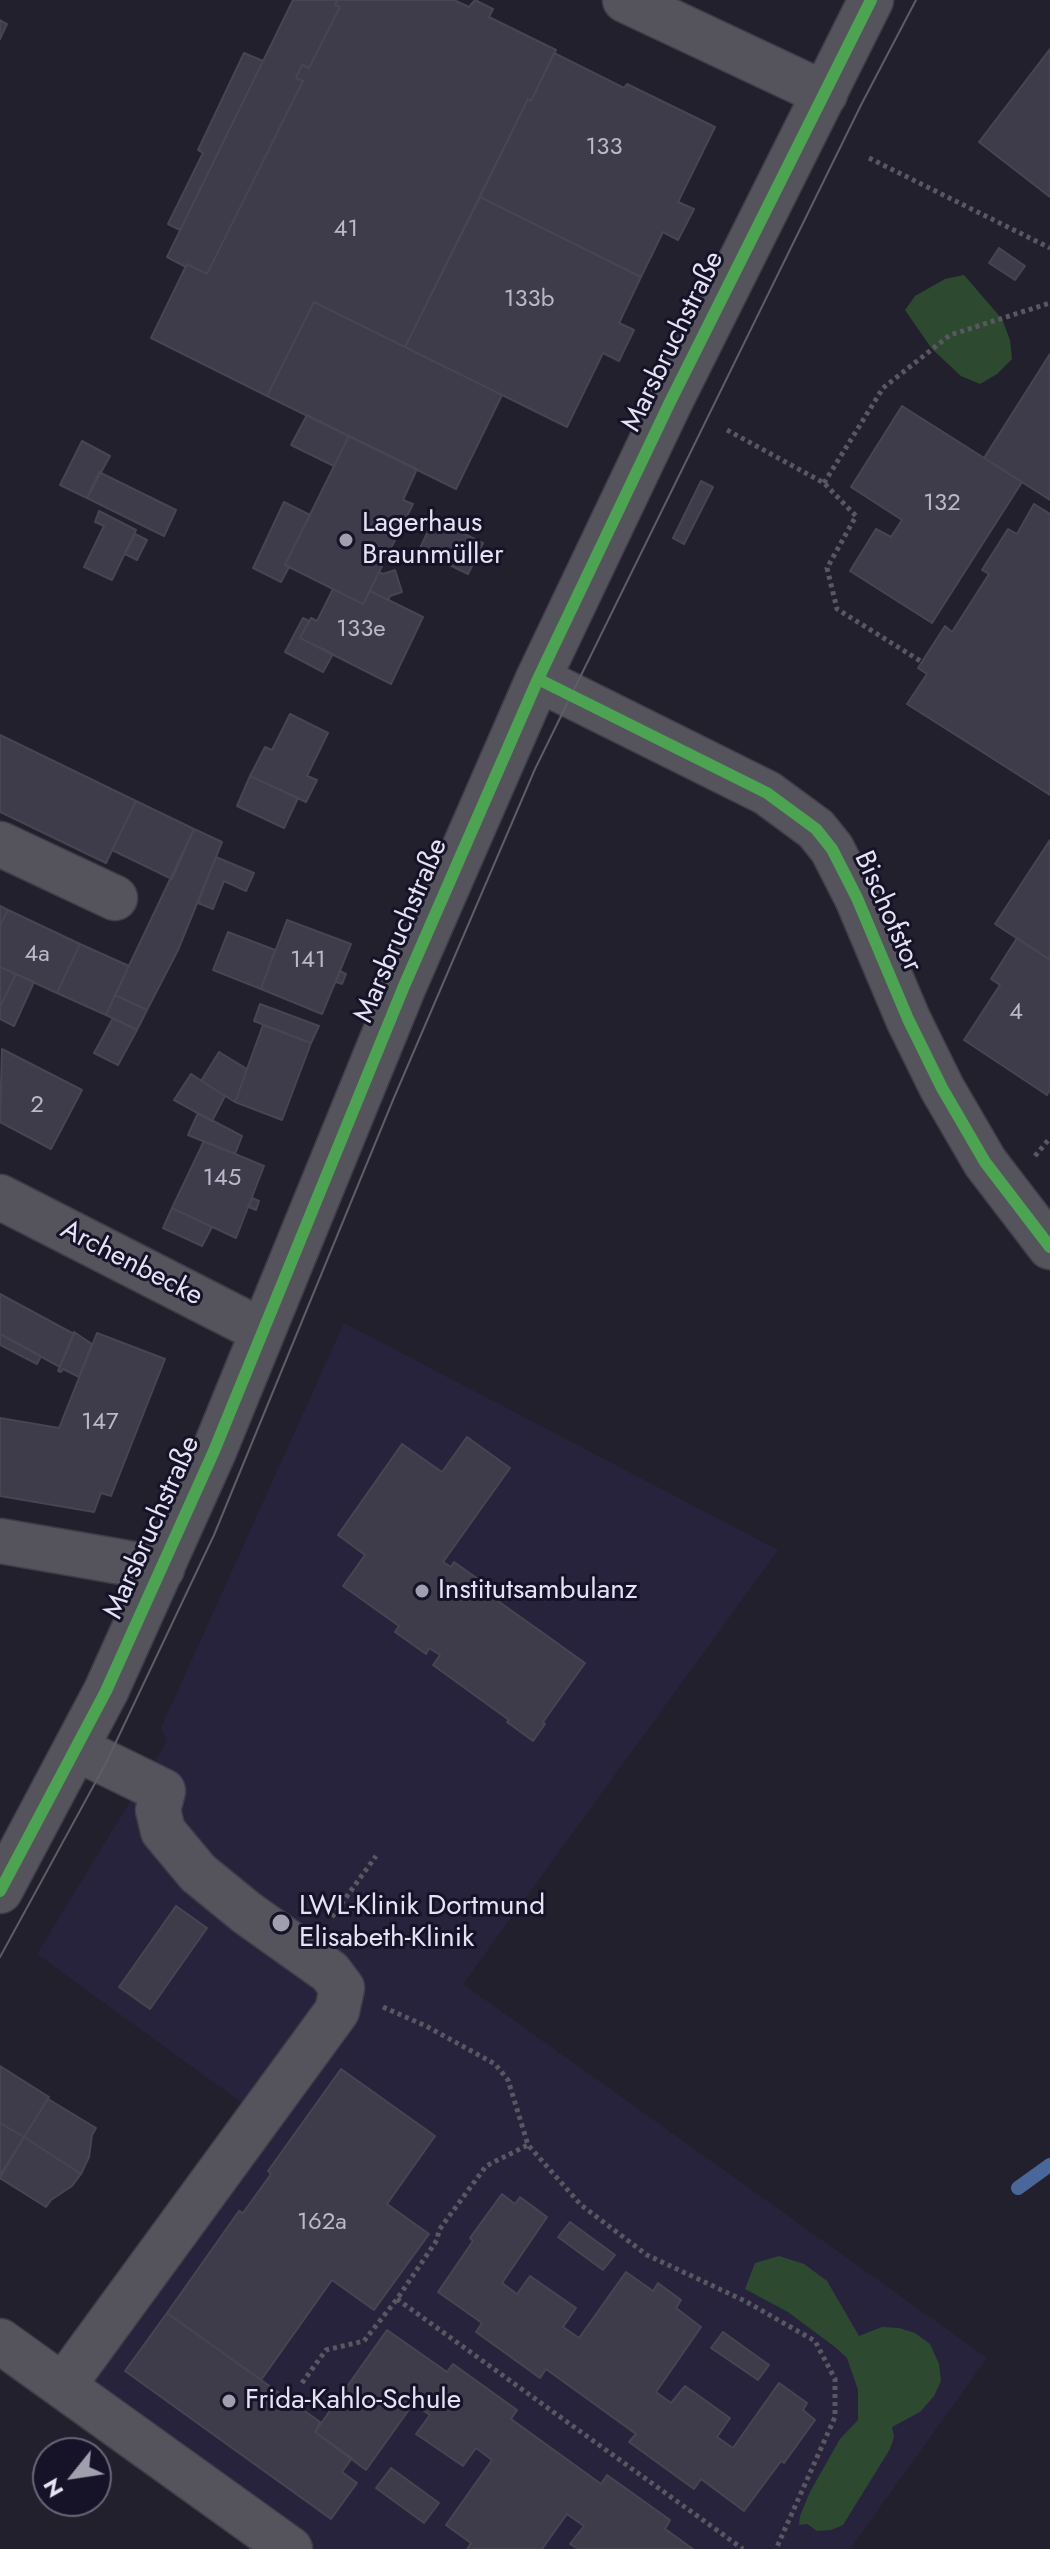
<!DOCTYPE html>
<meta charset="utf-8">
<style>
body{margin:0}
#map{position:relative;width:1050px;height:2549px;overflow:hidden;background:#22202d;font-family:Jost,sans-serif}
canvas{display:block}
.north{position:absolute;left:32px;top:2437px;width:80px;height:80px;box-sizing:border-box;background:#161228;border:2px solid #686679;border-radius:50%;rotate:240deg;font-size:22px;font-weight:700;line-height:32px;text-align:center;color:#e4e3f3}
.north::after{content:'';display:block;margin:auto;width:28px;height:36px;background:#a09fae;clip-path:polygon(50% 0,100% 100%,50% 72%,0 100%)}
</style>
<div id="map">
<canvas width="1050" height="2549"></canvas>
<div class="north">N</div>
</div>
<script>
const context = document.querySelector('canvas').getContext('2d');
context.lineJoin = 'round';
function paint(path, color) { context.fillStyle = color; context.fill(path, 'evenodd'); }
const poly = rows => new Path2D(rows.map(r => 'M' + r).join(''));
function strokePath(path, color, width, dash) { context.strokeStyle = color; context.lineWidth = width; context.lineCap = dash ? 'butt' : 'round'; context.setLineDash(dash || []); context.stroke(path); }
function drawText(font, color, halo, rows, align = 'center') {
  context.font = font + ' Jost,sans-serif'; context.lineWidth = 6; context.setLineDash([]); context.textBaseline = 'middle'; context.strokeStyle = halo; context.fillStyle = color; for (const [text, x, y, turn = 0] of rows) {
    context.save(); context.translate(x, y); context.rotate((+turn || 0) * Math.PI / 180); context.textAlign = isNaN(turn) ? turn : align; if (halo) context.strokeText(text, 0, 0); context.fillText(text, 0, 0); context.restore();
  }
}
const built = poly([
 [344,1323,778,1550,463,1984,987,2358,850,2549,312,2549,53,2365,242,2103,37,1954,167,1741,161,1728]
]);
const green = poly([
 [964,275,1002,319,1010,340,1012,359,997,374,980,384,961,376,932,349,905,310,915,296,945,279],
 [779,2256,804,2264,827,2281,859,2336,882,2327,899,2328,915,2333,930,2344,939,2364,941,2381,934,2396,920,2412,892,2427,894,2437,890,2449,843,2525,831,2530,817,2531,807,2524,799,2525,800,2516,810,2492,840,2439,858,2420,858,2390,847,2358,835,2347,788,2312,745,2289,755,2263]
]);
const stream = poly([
 [1018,2188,1050,2165]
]);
const building = poly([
 [293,0,338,0,335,5,340,7,309,68,302,65,296,78,303,81,207,274,187,264,186,267,167,257,293,0],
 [338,0,454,0,469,7,475,0,493,9,489,17,556,50,531,101,528,99,405,347,314,302,267,396,151,338,187,264,207,274,303,81,296,78,302,65,309,68,340,7,335,5,338,0],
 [0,20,7,24,0,39,0,20],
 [1050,49,1050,197,979,142,1050,49],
 [244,53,263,61,180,230,168,224,203,153,198,150,244,53],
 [554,53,624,88,627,84,715,127,678,202,694,209,678,240,663,232,641,277,480,197,528,99,531,101,554,53],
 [480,197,641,277,619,323,634,330,619,361,603,353,567,427,405,347,480,197],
 [999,248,1025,266,1015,280,989,263,999,248],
 [314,302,502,395,456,489,267,396,314,302],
 [1050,354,1050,500,984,458,1050,354],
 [902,406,1022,482,932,623,850,571,876,529,891,537,902,520,851,487,902,406],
 [307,415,349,436,334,466,291,445,307,415],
 [349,436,417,469,403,500,413,504,363,604,285,565,349,436],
 [82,441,110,456,87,498,60,485,82,441],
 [99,472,176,510,164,536,87,498,99,472],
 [701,481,713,487,684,544,673,538,701,481],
 [284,502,310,515,285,565,289,567,281,582,253,568,284,502],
 [1034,504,1050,514,1050,795,907,704,927,674,918,668,945,626,952,632,989,574,982,570,1008,529,1017,534,1034,504],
 [99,511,136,530,112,580,84,567,104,526,95,522,99,511],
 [434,519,483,543,468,574,419,550,434,519],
 [135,534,147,540,137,560,125,554,135,534],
 [395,570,402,592,390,596,388,600,370,591,379,572,383,574,395,570],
 [333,589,363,604,370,591,423,617,391,684,300,638,311,618,317,621,333,589],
 [303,618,309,621,300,638,333,654,323,672,285,652,303,618],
 [290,714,328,733,307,776,317,780,306,802,250,776,265,747,272,750,290,714],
 [0,735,136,801,106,863,0,812,0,735],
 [250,776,298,798,284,828,237,806,250,776],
 [136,801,194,829,172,879,112,850,136,801],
 [194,829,222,842,178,950,147,1010,115,995,194,829],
 [1050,840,1050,960,995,924,1050,840],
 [216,857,254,873,246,891,224,881,213,909,198,903,216,857],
 [0,906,8,910,0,926,0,906],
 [8,910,80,944,57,993,0,967,0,926,8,910],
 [287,920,351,944,322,1014,261,989,287,920],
 [228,932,275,950,261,989,213,970,228,932],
 [1017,938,1050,960,1050,1090,1047,1095,964,1040,1000,985,991,979,1017,938],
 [80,944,129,966,106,1015,57,993,80,944],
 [0,967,16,974,0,1007,0,967],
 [340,971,346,974,342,984,336,982,340,971],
 [16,974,34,982,14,1026,0,1019,0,1007,16,974],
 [115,995,147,1010,137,1030,106,1015,115,995],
 [260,1004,319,1026,311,1043,254,1021,260,1004],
 [113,1018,137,1030,118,1065,94,1053,113,1018],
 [263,1025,311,1043,282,1120,235,1102,263,1025],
 [2,1049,82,1090,51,1149,0,1122,2,1049],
 [219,1052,247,1069,235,1102,201,1081,219,1052],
 [191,1074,225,1096,212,1121,174,1100,191,1074],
 [198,1113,242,1136,235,1154,188,1135,198,1113],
 [204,1141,264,1166,236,1238,172,1208,204,1141],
 [252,1198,259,1201,256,1210,249,1207,252,1198],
 [172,1208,212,1227,202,1246,163,1228,172,1208],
 [0,1294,74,1334,60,1367,0,1334,0,1294],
 [74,1332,92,1344,79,1377,63,1369,61,1372,58,1371,74,1332],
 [97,1333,165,1359,111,1496,101,1493,94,1512,0,1496,0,1418,59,1428,97,1333],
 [0,1334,41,1356,37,1364,0,1345,0,1334],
 [467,1437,510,1468,443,1562,451,1567,454,1562,502,1596,498,1601,585,1663,543,1722,545,1724,533,1741,507,1722,509,1720,433,1665,440,1655,429,1648,426,1654,395,1632,399,1626,343,1586,365,1555,338,1535,402,1444,442,1472,467,1437],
 [176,1906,207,1928,150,2009,119,1987,176,1906],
 [0,2066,49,2097,24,2137,0,2123,0,2066],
 [341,2069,435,2136,387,2204,429,2234,374,2310,332,2280,261,2380,167,2313,239,2211,243,2213,271,2174,268,2171,341,2069],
 [48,2099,96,2128,92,2135,89,2157,81,2174,24,2137,48,2099],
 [0,2123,24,2137,0,2175,0,2123],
 [24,2137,81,2174,72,2186,51,2200,46,2207,0,2178,24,2137],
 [502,2194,515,2204,520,2197,547,2217,502,2283,517,2294,530,2276,576,2308,563,2327,579,2338,626,2272,653,2291,658,2283,681,2300,676,2308,701,2327,656,2392,671,2403,685,2386,730,2418,717,2437,733,2448,779,2383,807,2403,803,2410,815,2420,784,2463,781,2461,744,2511,701,2479,694,2489,629,2442,636,2434,546,2369,540,2378,476,2332,482,2323,438,2292,473,2241,470,2238,502,2194],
 [570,2222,615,2255,603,2270,558,2237,570,2222],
 [167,2313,320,2422,315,2432,352,2458,342,2472,357,2483,331,2519,125,2371,167,2313],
 [387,2330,447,2372,453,2364,517,2410,511,2419,601,2484,607,2475,670,2520,665,2529,693,2549,578,2549,570,2544,584,2526,567,2514,542,2549,467,2549,471,2543,446,2525,492,2460,476,2448,463,2466,416,2434,430,2415,413,2404,366,2470,315,2432,387,2330],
 [723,2332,769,2365,758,2380,711,2348,723,2332],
 [391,2468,439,2503,424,2523,376,2488,391,2468]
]);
const path = poly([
 [869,158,1050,248],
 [727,430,824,483,856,516,827,568,837,609,922,662],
 [824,483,883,388,950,335,1050,303],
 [1035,1156,1050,1138],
 [332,1917,376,1856],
 [383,2007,426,2026,495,2064,508,2080,528,2145,581,2205,647,2255,745,2301,815,2341,835,2379,835,2417,776,2549],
 [397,2299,743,2549],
 [302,2383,326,2350,364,2341,397,2299,437,2240,439,2230,486,2166,528,2145]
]);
const minor = poly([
 [625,0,825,94],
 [538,679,767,793,816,829,832,849,857,898,908,1019,942,1088,985,1162,1050,1247],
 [0,844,115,898],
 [0,1197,262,1331],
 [0,1541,162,1569],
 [0,1891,106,1691,214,1451,404,986,538,679,670,402,871,0],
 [0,2341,290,2549],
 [63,2386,337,2011,342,1988,330,1972,247,1913,198,1873,163,1831,158,1810,163,1791,77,1749]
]);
const tram = poly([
 [0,1957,106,1763,214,1535,393,1100,535,769,861,105,916,0]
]);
const cycleway = poly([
 [538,679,767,793,816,829,832,849,857,898,908,1019,942,1088,985,1162,1050,1247],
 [0,1891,106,1691,214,1451,404,986,538,679,670,402,871,0]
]);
const markers = [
 [346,540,8,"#a09fae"],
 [422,1591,8,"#a09fae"],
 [281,1923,10,"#a09fae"],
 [229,2401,8,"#a09fae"]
];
const numberNames = [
 ["133",604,148],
 ["41",346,230],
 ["133b",529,300],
 ["132",942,504],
 ["133e",361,630],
 ["4a",37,955],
 ["141",308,961],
 ["4",1016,1013],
 ["2",37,1106],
 ["145",222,1179],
 ["147",100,1423],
 ["162a",322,2223]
];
const streetNames = [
 ["Marsbruchstraße",674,342,-64],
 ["Bischofstor",887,912,66],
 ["Marsbruchstraße",402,931,-67],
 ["Archenbecke",131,1264,27],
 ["Marsbruchstraße",153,1528,-66]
];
const poiNames = [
 ["Lagerhaus",362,524],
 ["Braunmüller",362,556],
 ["Institutsambulanz",438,1591],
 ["LWL-Klinik Dortmund",299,1907],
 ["Elisabeth-Klinik",299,1939],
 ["Frida-Kahlo-Schule",245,2401]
];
paint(built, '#27233d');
paint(green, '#2d4a31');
strokePath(stream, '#49679a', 14);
paint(building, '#3e3b4b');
strokePath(building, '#474551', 2);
strokePath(minor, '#3f3d49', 47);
strokePath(path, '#595761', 5, [4, 4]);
strokePath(minor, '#55545d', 44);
strokePath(tram, '#5e5c65', 2);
strokePath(cycleway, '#4ca352', 12);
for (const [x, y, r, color] of markers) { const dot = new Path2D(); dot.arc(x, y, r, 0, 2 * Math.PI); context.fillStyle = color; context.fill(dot); strokePath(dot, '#161228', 3); }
drawText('24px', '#bab9c9', null, numberNames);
drawText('28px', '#e4e3f3', '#161228', streetNames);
drawText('28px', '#e4e3f3', '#161228', poiNames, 'left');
</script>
